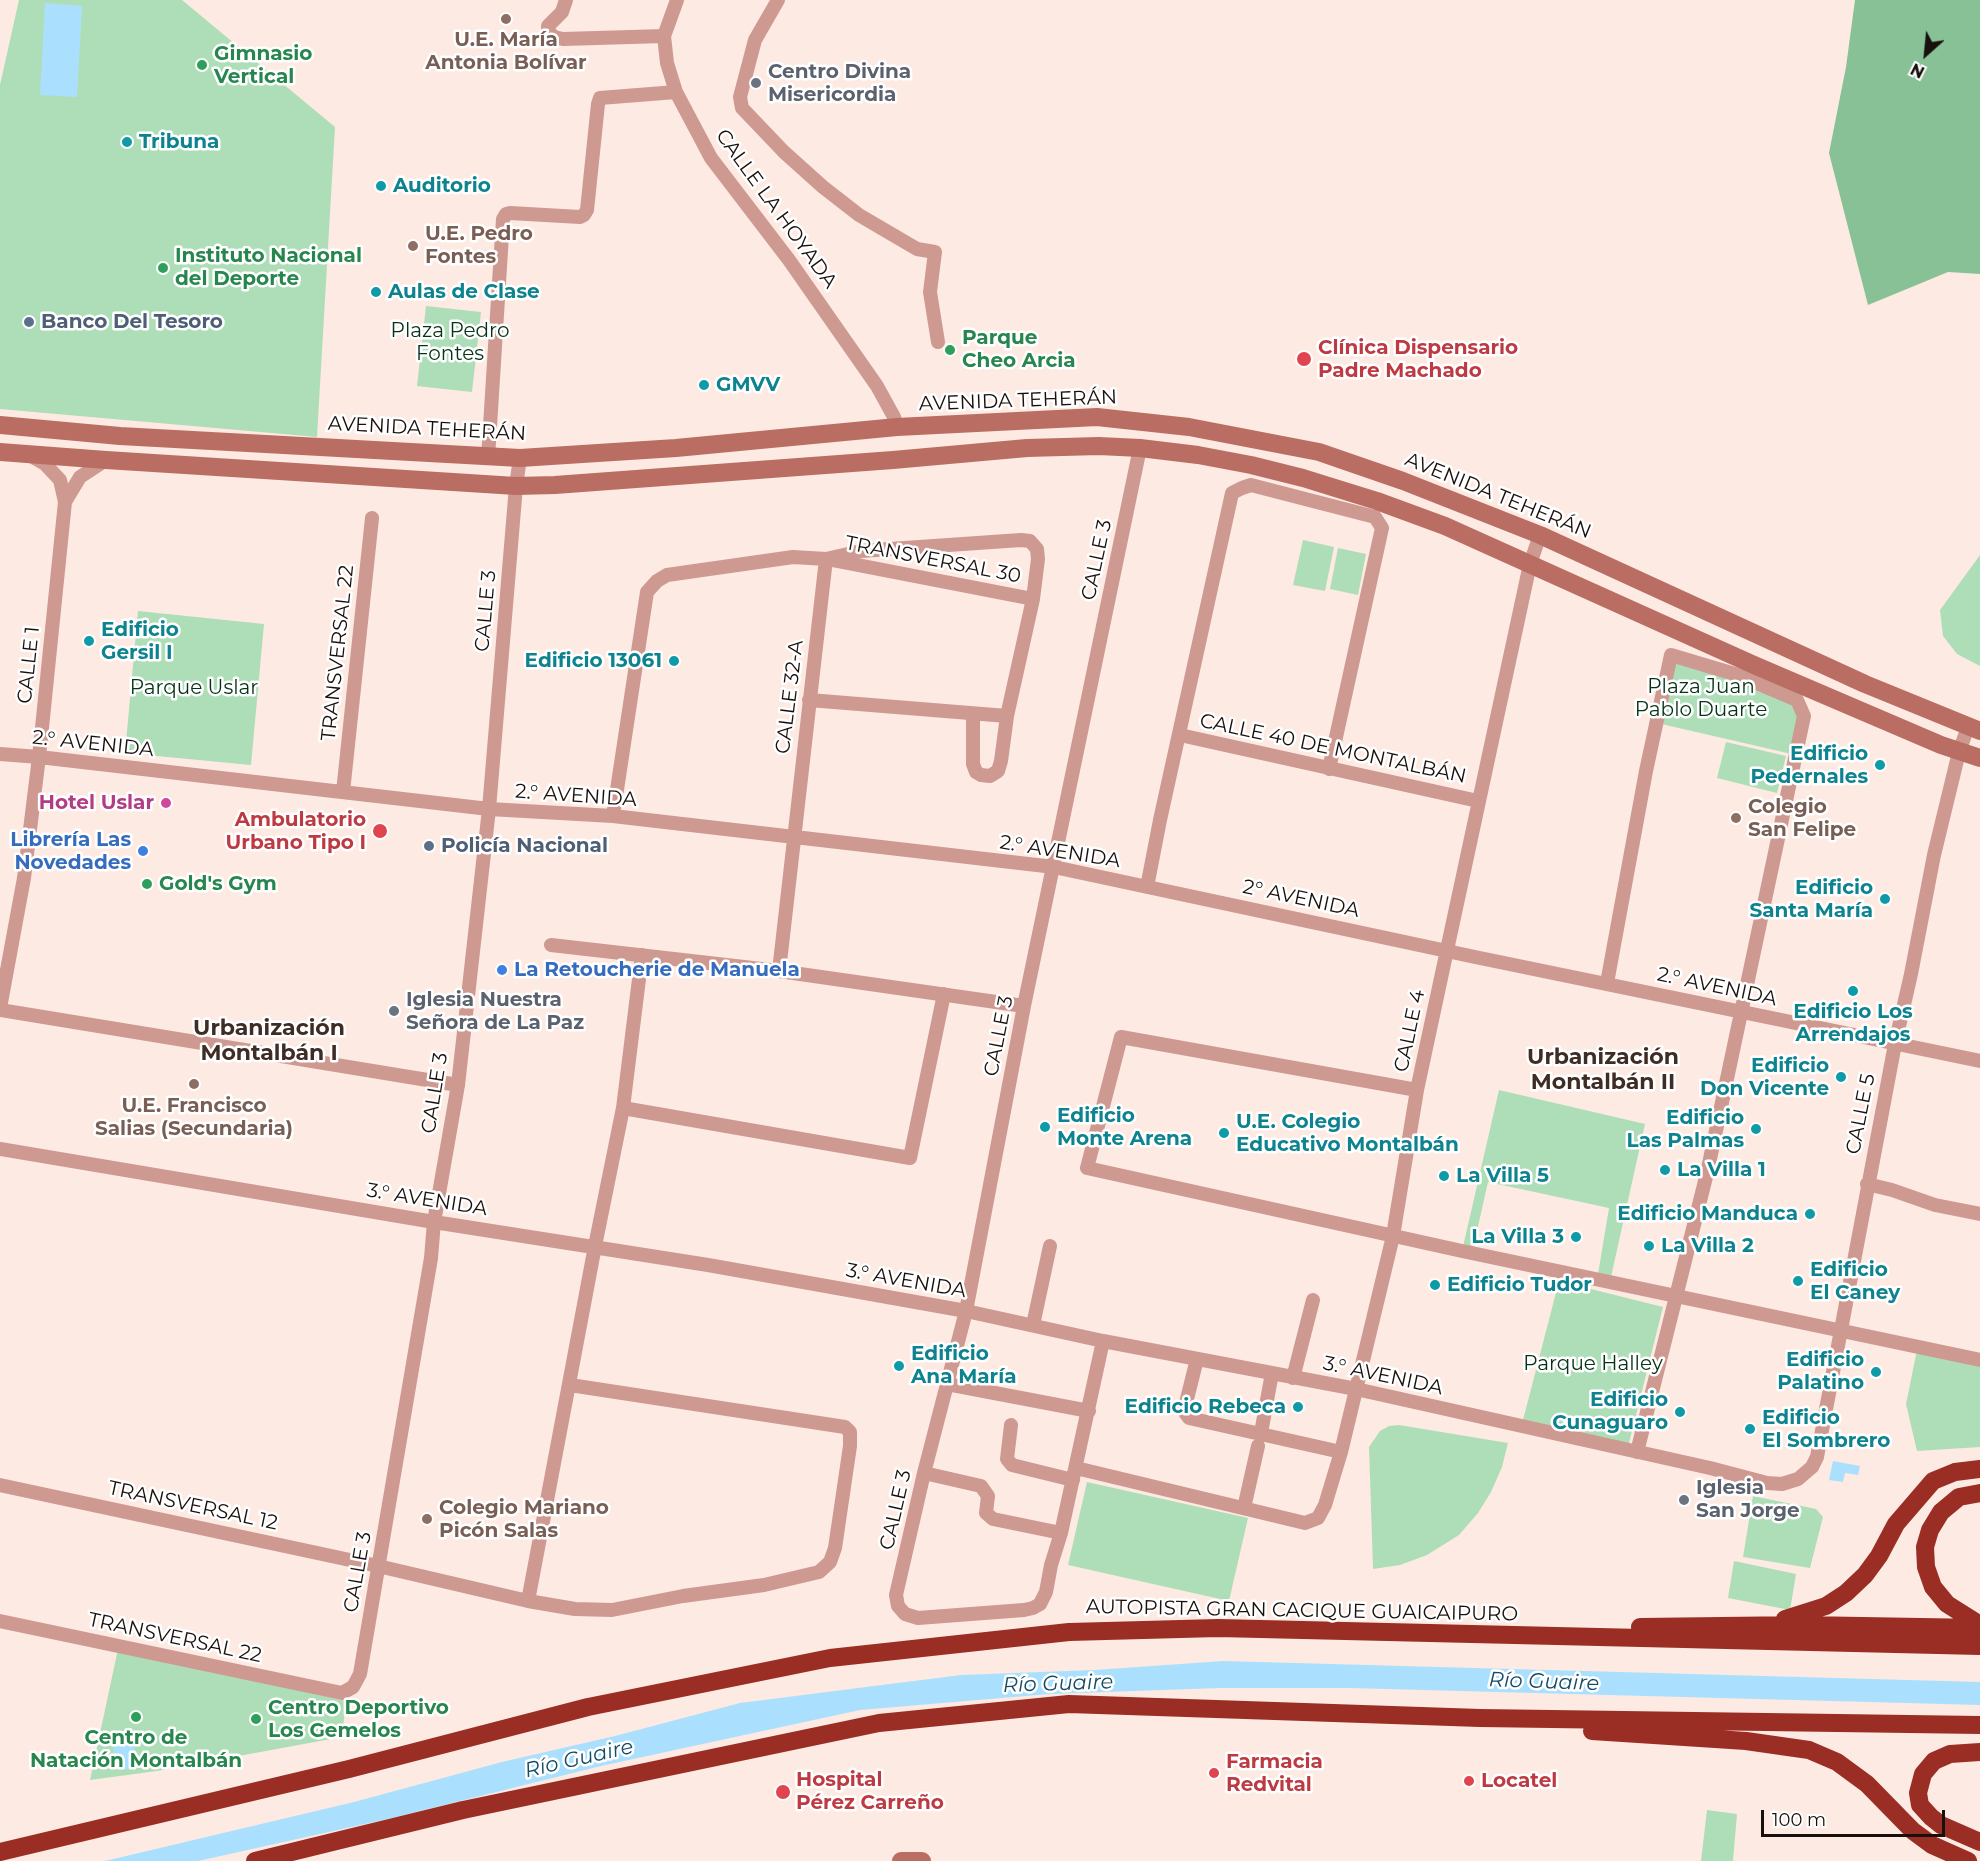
<!DOCTYPE html>
<meta charset="utf-8">
<style>
body{margin:0}
#map{position:relative;width:1980px;height:1861px;overflow:hidden;background:#fdeae2;font-family:Montserrat,sans-serif}
canvas{display:block}
.north{position:absolute;left:1896px;top:24px;width:60px;height:60px;-webkit-text-stroke:4px #fff;paint-order:stroke;rotate:207deg;font-size:16px;font-weight:700;line-height:24px;text-align:center;color:#18100d}
.north::after{content:'';display:block;margin:auto;width:21px;height:27px;background:#18100d;clip-path:polygon(50% 0,100% 100%,50% 72%,0 100%)}
.scale{position:absolute;left:1761px;top:1810px;width:184px;height:27px;box-sizing:border-box;border:3px solid #18100d;border-top:0;padding-left:8px;font-size:18px;line-height:21px;white-space:nowrap;color:#18100d;-webkit-text-stroke:4px #fff;paint-order:stroke}
</style>
<div id="map">
<canvas width="1980" height="1861"></canvas>
<div class="north">N</div>
<div class="scale">100 m</div>
</div>
<script>
const context = document.querySelector('canvas').getContext('2d');
context.lineJoin = 'round';
function paint(path, color) { context.fillStyle = color; context.fill(path, 'evenodd'); }
const poly = rows => new Path2D(rows.map(r => 'M' + r).join(''));
function strokePath(path, color, width, dash) { context.strokeStyle = color; context.lineWidth = width; context.lineCap = dash ? 'butt' : 'round'; context.setLineDash(dash || []); context.stroke(path); }
function drawText(font, color, halo, rows, align = 'center') {
  context.font = font + ' Montserrat,sans-serif'; context.lineWidth = 5; context.setLineDash([]); context.textBaseline = 'middle'; context.strokeStyle = halo; context.fillStyle = color; for (const [text, x, y, turn = 0] of rows) {
    context.save(); context.translate(x, y); context.rotate((+turn || 0) * Math.PI / 180); context.textAlign = isNaN(turn) ? turn : align; if (halo) context.strokeText(text, 0, 0); context.fillText(text, 0, 0); context.restore();
  }
}
const green = poly([
 [19,0,182,0,335,127,317,437,0,409,0,85],
 [426,306,481,312,472,392,417,386],
 [1303,540,1334,547,1325,591,1293,585],
 [1338,548,1366,554,1358,595,1330,589],
 [1980,555,1980,666,1957,654,1943,636,1940,610],
 [138,611,264,624,251,765,125,753],
 [1671,655,1797,700,1804,716,1796,755,1657,723],
 [1726,742,1786,756,1777,793,1717,778],
 [1499,1090,1645,1124,1611,1277,1598,1274,1609,1208,1488,1182,1472,1253,1462,1251],
 [1559,1281,1663,1307,1628,1447,1523,1420],
 [1918,1345,1980,1360,1980,1447,1917,1451,1906,1404],
 [1399,1425,1508,1443,1502,1467,1491,1492,1478,1513,1459,1535,1427,1555,1400,1565,1373,1569,1369,1447,1380,1431,1389,1426],
 [1087,1482,1248,1518,1229,1601,1068,1565],
 [1753,1496,1816,1509,1823,1517,1810,1568,1743,1557],
 [1734,1561,1796,1574,1790,1610,1728,1598],
 [118,1649,346,1701,342,1737,157,1771,90,1780],
 [1707,1810,1737,1814,1733,1861,1701,1861]
]);
const forest = poly([
 [1855,0,1980,0,1980,274,1948,272,1868,305,1829,153,1846,67]
]);
const water = poly([
 [45,3,82,6,77,97,40,95],
 [1833,1461,1860,1466,1858,1475,1845,1473,1843,1482,1829,1480],
 [1223,1661,1980,1682,1980,1705,1349,1688,1220,1688,1049,1694,860,1710,601,1766,392,1818,198,1861,105,1861,354,1802,502,1762,615,1736,740,1703,961,1675,1095,1670],
 [115,1735,135,1737,133,1770,112,1768]
]);
const street = poly([
 [566,0,562,12,548,26,548,31,554,37,563,39,664,36],
 [677,0,664,36,667,63,676,92,711,158,789,260,877,386,894,417,897,427],
 [778,0,755,40,740,97,742,108,784,152,823,187,859,215,917,249,935,252,930,292,938,342],
 [488,458,503,219,506,214,510,213,580,217,584,215,587,210,598,104,600,98,676,92],
 [65,502,80,477,106,460],
 [832,560,1033,599],
 [973,714,973,764,976,772,981,775,990,776,998,771,1001,761,1007,716],
 [1180,735,1478,801],
 [0,754,39,757,489,809,613,816,1054,867,1475,957,1980,1061],
 [343,792,372,518],
 [613,816,647,592,657,581,667,575,793,557,826,559,861,551,1021,540,1030,541,1037,549,1038,559,1033,599,1007,716,809,700],
 [1147,887,1160,820,1232,493,1242,488,1251,485,1375,517,1382,528,1329,769],
 [551,945,779,971,1024,1006],
 [779,971,826,559],
 [1607,983,1646,771,1671,655,1738,675,1797,700,1804,716,1707,1173,1637,1452],
 [0,1008,24,878,39,757,65,502,60,480,45,464,31,456],
 [0,1010,458,1085],
 [1417,1090,1121,1037,1087,1168,1462,1251,1980,1360],
 [623,1108,910,1158,944,994],
 [0,1149,434,1222,708,1265,966,1311,1103,1341,1356,1389,1710,1468,1767,1483,1782,1484,1798,1479,1812,1467,1817,1457,1895,1044,1911,974,1934,855,1959,752,1968,727],
 [1867,1184,1892,1190,1935,1205,1980,1214],
 [1033,1325,1050,1246],
 [1103,1341,1061,1533,1051,1565,1046,1592,1040,1604,1033,1608,1024,1610,918,1618,905,1614,898,1606,896,1595,924,1473,966,1311,1024,1006,1140,448],
 [1197,1359,1184,1411,1189,1418,1341,1452],
 [1293,1378,1313,1300],
 [947,1384,1089,1411],
 [1011,1425,1007,1459,1012,1465,1073,1480],
 [1261,1433,1272,1373],
 [1076,1468,1305,1523,1318,1518,1325,1505,1341,1452,1393,1236,1417,1090,1447,950,1530,564,1540,535],
 [924,1473,981,1486,988,1496,986,1513,993,1519,1061,1533],
 [0,1485,378,1566,528,1601,575,1609,612,1610,683,1596,764,1585,819,1572,830,1562,835,1548,850,1446,850,1432,845,1427,570,1385],
 [1244,1508,1258,1446],
 [528,1601,595,1246,623,1108,642,955],
 [0,1621,342,1693,353,1687,360,1674,431,1258,434,1222,458,1085,489,809,516,486,520,458]
]);
const secondary = poly([
 [0,425,120,436,520,458,676,448,897,427,1097,417,1189,427,1319,452,1403,481,1540,535,1865,684,1980,731],
 [0,452,106,460,516,486,555,485,893,460,1027,448,1099,446,1140,448,1198,455,1251,465,1303,478,1377,501,1445,526,1754,665,1941,745,1980,758],
 [901,1861,922,1861]
]);
const highway = poly([
 [1980,1493,1959,1497,1941,1512,1930,1530,1925,1547,1926,1567,1933,1587,1947,1604,1980,1625],
 [1785,1619,1826,1606,1846,1593,1865,1575,1879,1556,1896,1524,1933,1481,1955,1472,1980,1469],
 [1640,1627,1803,1625,1980,1628],
 [1592,1731,1746,1741,1809,1750,1837,1762,1867,1784,1913,1831,1932,1845,1968,1861],
 [1980,1752,1950,1754,1934,1761,1923,1774,1918,1793,1920,1805,1931,1817,1941,1825,1980,1842],
 [0,1852,349,1769,588,1707,830,1658,1069,1632,1218,1628,1980,1646],
 [255,1861,463,1810,879,1723,1069,1704,1480,1718,1980,1725]
]);
const markers = [
 [506,19,6,"#8d6e63"],
 [202,65,6,"#2e9e5b"],
 [756,83,6,"#6b7280"],
 [127,142,6,"#0f9aa8"],
 [381,186,6,"#0f9aa8"],
 [413,246,6,"#8d6e63"],
 [163,268,6,"#2e9e5b"],
 [376,292,6,"#0f9aa8"],
 [29,322,6,"#5c6f8a"],
 [950,350,6,"#2e9e5b"],
 [1304,359,8,"#e0444e"],
 [704,385,6,"#0f9aa8"],
 [89,641,6,"#0f9aa8"],
 [674,661,6,"#0f9aa8"],
 [1880,765,6,"#0f9aa8"],
 [166,803,6,"#d1479c"],
 [1736,818,6,"#8d6e63"],
 [380,831,8,"#e0444e"],
 [429,846,6,"#5c6f8a"],
 [143,851,6,"#3f7fe0"],
 [147,884,6,"#2e9e5b"],
 [1885,899,6,"#0f9aa8"],
 [502,970,6,"#3f7fe0"],
 [1853,991,6,"#0f9aa8"],
 [394,1011,6,"#6b7280"],
 [1841,1077,6,"#0f9aa8"],
 [194,1084,6,"#8d6e63"],
 [1045,1127,6,"#0f9aa8"],
 [1756,1129,6,"#0f9aa8"],
 [1224,1133,6,"#0f9aa8"],
 [1665,1170,6,"#0f9aa8"],
 [1444,1176,6,"#0f9aa8"],
 [1810,1214,6,"#0f9aa8"],
 [1576,1237,6,"#0f9aa8"],
 [1649,1246,6,"#0f9aa8"],
 [1798,1281,6,"#0f9aa8"],
 [1435,1285,6,"#0f9aa8"],
 [899,1366,6,"#0f9aa8"],
 [1876,1372,6,"#0f9aa8"],
 [1298,1407,6,"#0f9aa8"],
 [1680,1412,6,"#0f9aa8"],
 [1750,1429,6,"#0f9aa8"],
 [1684,1500,6,"#6b7280"],
 [427,1519,6,"#8d6e63"],
 [136,1717,6,"#2e9e5b"],
 [256,1719,6,"#2e9e5b"],
 [1214,1773,6,"#e0444e"],
 [1469,1781,6,"#e0444e"],
 [783,1792,8,"#e0444e"]
];
const educationNames = [
 ["U.E. María",506,40,"center"],
 ["Antonia Bolívar",506,63,"center"],
 ["U.E. Pedro",425,234],
 ["Fontes",425,257],
 ["Colegio",1748,807],
 ["San Felipe",1748,830],
 ["U.E. Francisco",194,1106,"center"],
 ["Salias (Secundaria)",194,1129,"center"],
 ["Colegio Mariano",439,1508],
 ["Picón Salas",439,1531]
];
const leisureNames = [
 ["Gimnasio",214,54],
 ["Vertical",214,77],
 ["Instituto Nacional",175,256],
 ["del Deporte",175,279],
 ["Parque",962,338],
 ["Cheo Arcia",962,361],
 ["Gold's Gym",159,884],
 ["Centro Deportivo",268,1708],
 ["Los Gemelos",268,1731],
 ["Centro de",136,1738,"center"],
 ["Natación Montalbán",136,1761,"center"]
];
const worshipNames = [
 ["Centro Divina",768,72],
 ["Misericordia",768,95],
 ["Iglesia Nuestra",406,1000],
 ["Señora de La Paz",406,1023],
 ["Iglesia",1696,1488],
 ["San Jorge",1696,1511]
];
const cultureNames = [
 ["Tribuna",139,142],
 ["Auditorio",393,186],
 ["Aulas de Clase",388,292],
 ["GMVV",716,385],
 ["Edificio",101,630],
 ["Gersil I",101,653],
 ["Edificio 13061",662,661,"right"],
 ["Edificio",1868,754,"right"],
 ["Pedernales",1868,777,"right"],
 ["Edificio",1873,888,"right"],
 ["Santa María",1873,911,"right"],
 ["Edificio Los",1853,1012,"center"],
 ["Arrendajos",1853,1035,"center"],
 ["Edificio",1829,1066,"right"],
 ["Don Vicente",1829,1089,"right"],
 ["Edificio",1057,1116],
 ["Monte Arena",1057,1139],
 ["Edificio",1744,1118,"right"],
 ["Las Palmas",1744,1141,"right"],
 ["U.E. Colegio",1236,1122],
 ["Educativo Montalbán",1236,1145],
 ["La Villa 1",1677,1170],
 ["La Villa 5",1456,1176],
 ["Edificio Manduca",1798,1214,"right"],
 ["La Villa 3",1564,1237,"right"],
 ["La Villa 2",1661,1246],
 ["Edificio",1810,1270],
 ["El Caney",1810,1293],
 ["Edificio Tudor",1447,1285],
 ["Edificio",911,1354],
 ["Ana María",911,1377],
 ["Edificio",1864,1360,"right"],
 ["Palatino",1864,1383,"right"],
 ["Edificio",1668,1400,"right"],
 ["Cunaguaro",1668,1423,"right"],
 ["Edificio Rebeca",1286,1407,"right"],
 ["Edificio",1762,1418],
 ["El Sombrero",1762,1441]
];
const streetNames = [
 ["CALLE LA HOYADA",776,209,54],
 ["AVENIDA TEHERÁN",1018,401,-2],
 ["AVENIDA TEHERÁN",427,429,3],
 ["AVENIDA TEHERÁN",1498,496,22],
 ["TRANSVERSAL 30",933,560,11],
 ["CALLE 3",1097,560,-78],
 ["CALLE 3",486,611,-85],
 ["TRANSVERSAL 22",338,653,-84],
 ["CALLE 1",29,665,-84],
 ["CALLE 32-A",790,697,-83],
 ["2.° AVENIDA",93,744,6],
 ["CALLE 40 DE MONTALBÁN",1333,749,12],
 ["2.° AVENIDA",576,796,4],
 ["2.° AVENIDA",1060,852,9],
 ["2° AVENIDA",1301,899,12],
 ["2.° AVENIDA",1717,987,12],
 ["CALLE 4",1410,1031,-78],
 ["CALLE 3",999,1036,-79],
 ["CALLE 3",435,1093,-81],
 ["CALLE 5",1861,1114,-79],
 ["3.° AVENIDA",427,1200,9],
 ["3.° AVENIDA",906,1281,10],
 ["3.° AVENIDA",1383,1376,12],
 ["TRANSVERSAL 12",193,1506,12],
 ["CALLE 3",896,1510,-77],
 ["CALLE 3",358,1572,-80],
 ["AUTOPISTA GRAN CACIQUE GUAICAIPURO",1302,1611,1],
 ["TRANSVERSAL 22",175,1638,12]
];
const serviceNames = [
 ["Banco Del Tesoro",41,322],
 ["Policía Nacional",441,846]
];
const parkNames = [
 ["Plaza Pedro",450,331],
 ["Fontes",450,354],
 ["Plaza Juan",1701,687],
 ["Pablo Duarte",1701,710],
 ["Parque Uslar",194,688],
 ["Parque Halley",1593,1364]
];
const healthNames = [
 ["Clínica Dispensario",1318,348],
 ["Padre Machado",1318,371],
 ["Ambulatorio",366,820,"right"],
 ["Urbano Tipo I",366,843,"right"],
 ["Farmacia",1226,1762],
 ["Redvital",1226,1785],
 ["Hospital",796,1780],
 ["Pérez Carreño",796,1803],
 ["Locatel",1481,1781]
];
const hotelNames = [
 ["Hotel Uslar",154,803]
];
const shopNames = [
 ["Librería Las",131,840],
 ["Novedades",131,863],
 ["La Retoucherie de Manuela",514,970,"left"]
];
const waterNames = [
 ["Río Guaire",1544,1682,2],
 ["Río Guaire",1058,1684,-2],
 ["Río Guaire",579,1759,-13]
];
const quarterNames = [
 ["Urbanización",269,1029],
 ["Montalbán I",269,1054],
 ["Urbanización",1603,1058],
 ["Montalbán II",1603,1083]
];
paint(green, '#aedeb8');
paint(forest, '#88c195');
paint(water, '#aae0fe');
strokePath(street, '#ce9990', 14);
strokePath(secondary, '#ba6e63', 18);
strokePath(highway, '#9a2e24', 18);
for (const [x, y, r, color] of markers) { const dot = new Path2D(); dot.arc(x, y, r, 0, 2 * Math.PI); context.fillStyle = color; context.fill(dot); strokePath(dot, '#fff', 2); }
drawText('bold 20px', '#785e54', '#fff', educationNames, 'left');
drawText('bold 20px', '#27864d', '#fff', leisureNames, 'left');
drawText('bold 20px', '#5b616d', '#fff', worshipNames, 'left');
drawText('bold 20px', '#0d838f', '#fff', cultureNames, 'left');
drawText('20px', '#18100d', '#fff', streetNames);
drawText('bold 20px', '#4e5e75', '#fff', serviceNames, 'left');
drawText('20px', '#063317', '#fff', parkNames);
drawText('bold 20px', '#be3a42', '#fff', healthNames, 'left');
drawText('bold 20px', '#b23c85', '#fff', hotelNames, 'right');
drawText('bold 20px', '#366cbe', '#fff', shopNames, 'right');
drawText('italic 21px', '#164b65', '#fff', waterNames);
drawText('bold 22px', '#3e2c25', '#fff', quarterNames);
</script>
